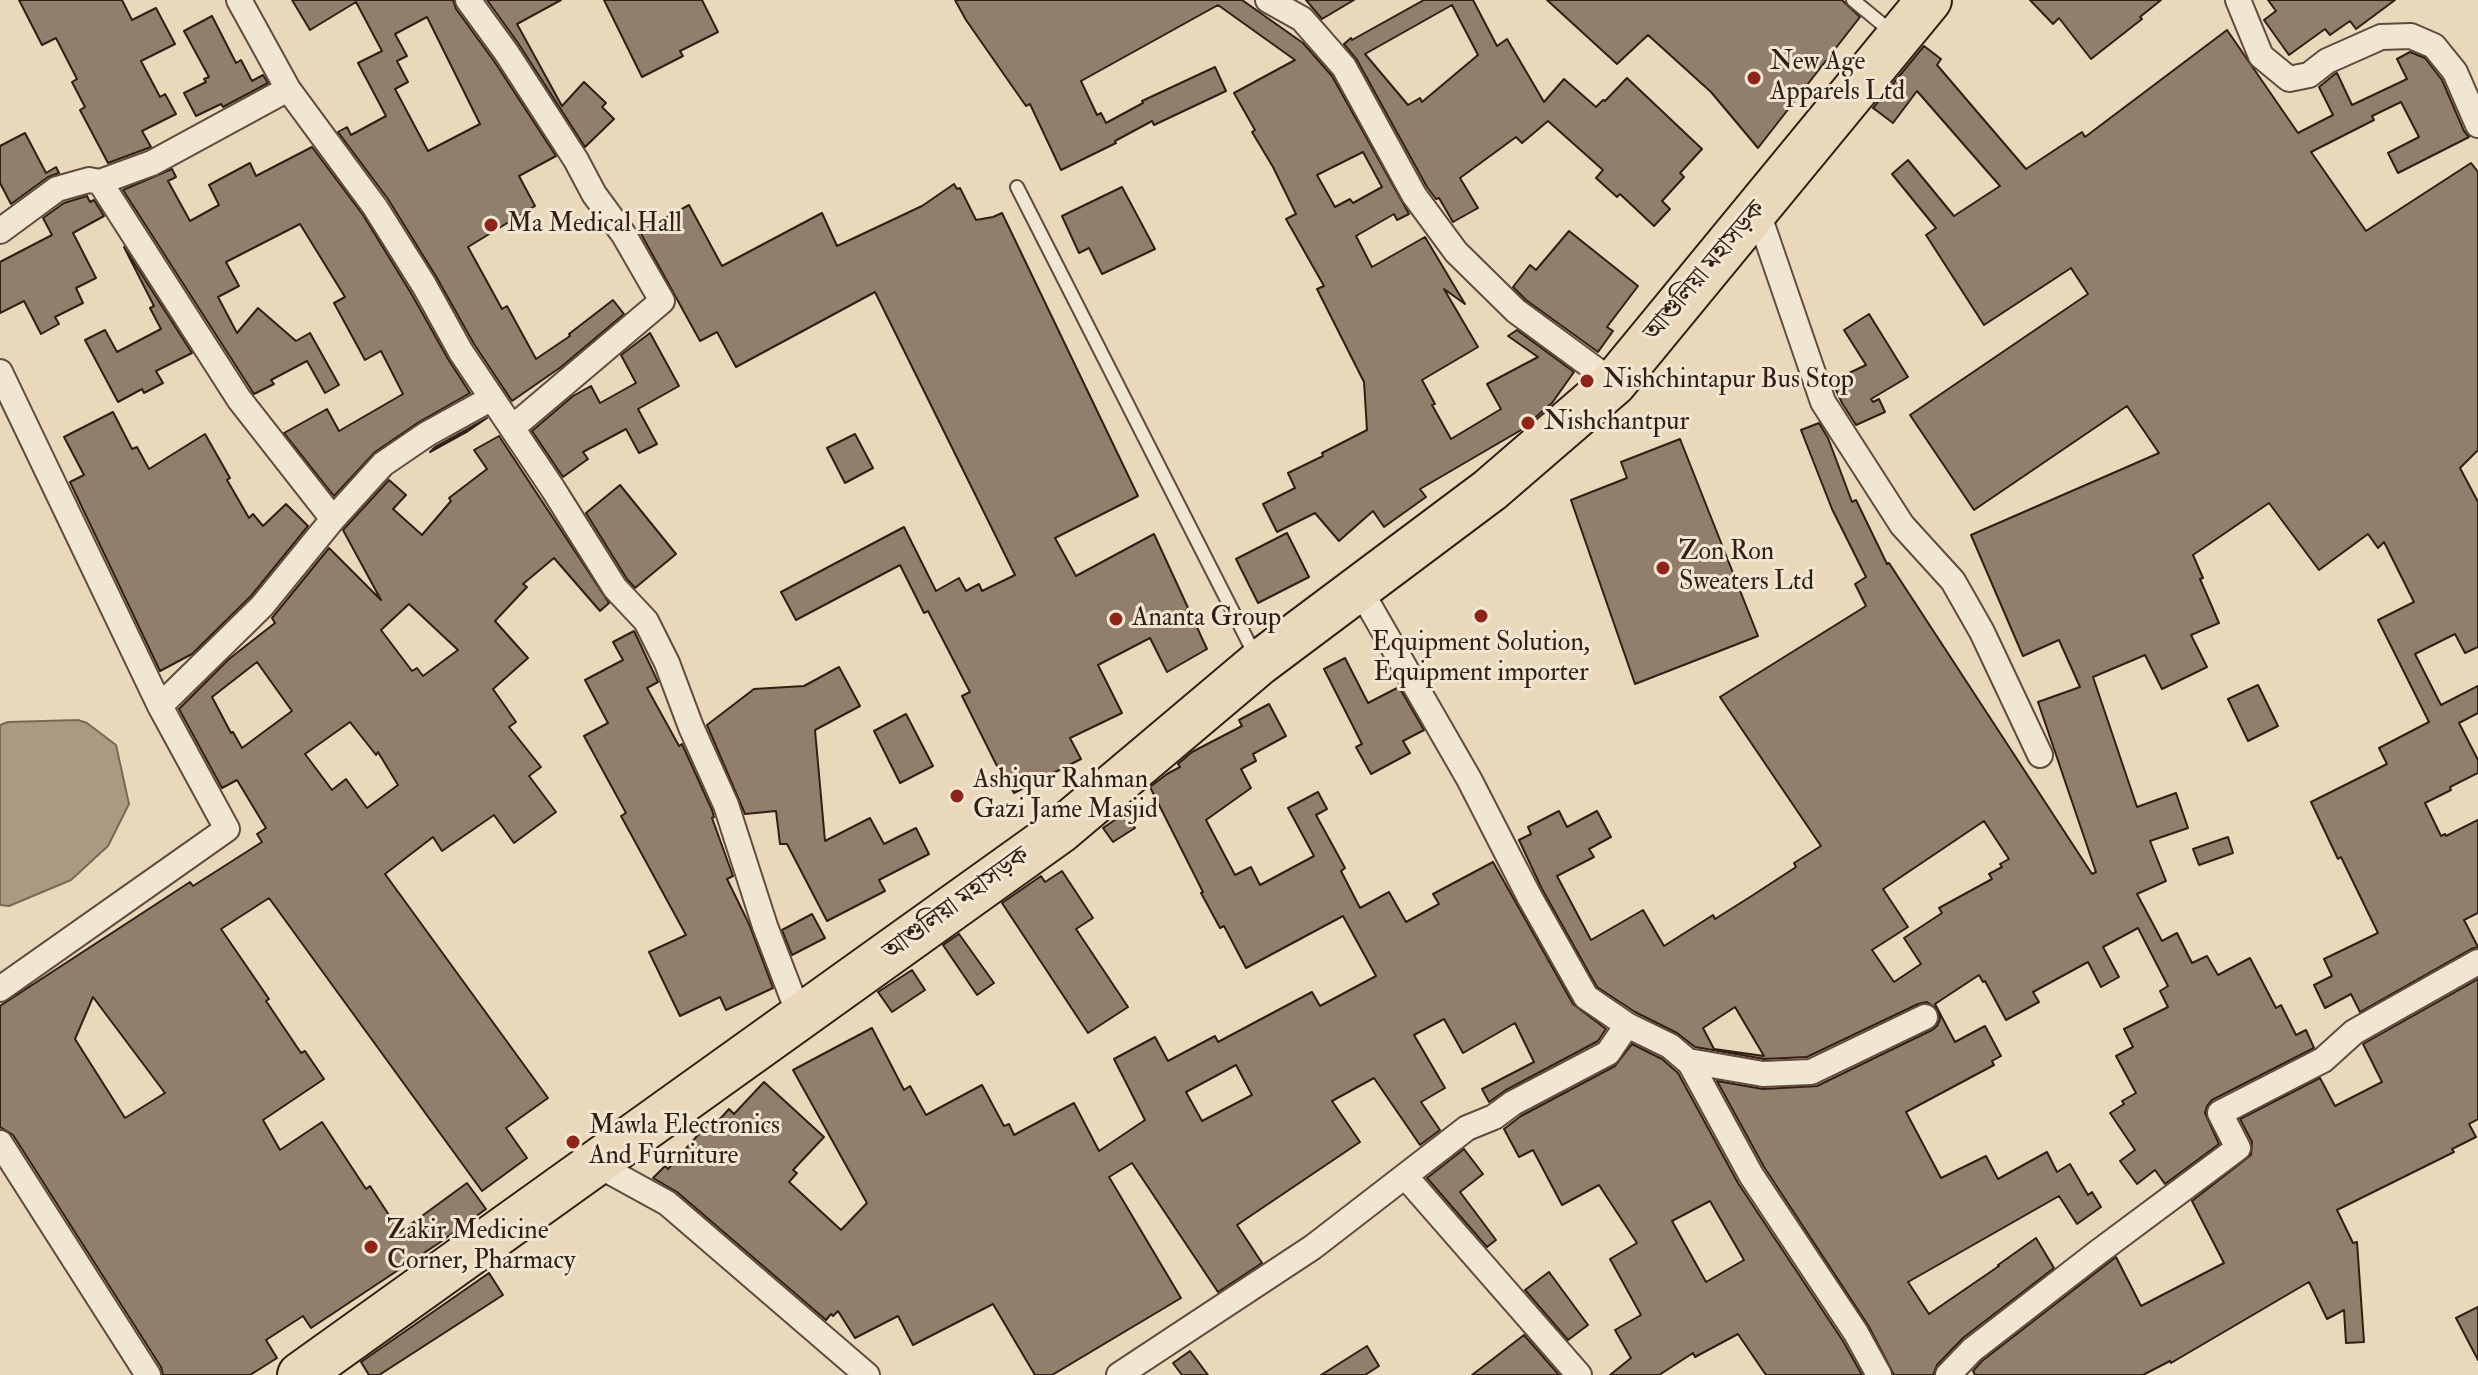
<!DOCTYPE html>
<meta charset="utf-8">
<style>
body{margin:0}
canvas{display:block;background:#ead8ba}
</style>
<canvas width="2478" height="1375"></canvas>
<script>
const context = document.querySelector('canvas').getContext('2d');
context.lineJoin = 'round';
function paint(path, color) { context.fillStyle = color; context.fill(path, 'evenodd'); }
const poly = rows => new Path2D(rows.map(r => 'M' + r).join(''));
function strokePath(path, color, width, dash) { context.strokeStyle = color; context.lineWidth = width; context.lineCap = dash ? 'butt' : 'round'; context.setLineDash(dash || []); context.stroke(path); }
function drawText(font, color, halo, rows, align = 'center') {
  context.font = font + ' "IM FELL Double Pica","Noto Serif Bengali",serif'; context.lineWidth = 6; context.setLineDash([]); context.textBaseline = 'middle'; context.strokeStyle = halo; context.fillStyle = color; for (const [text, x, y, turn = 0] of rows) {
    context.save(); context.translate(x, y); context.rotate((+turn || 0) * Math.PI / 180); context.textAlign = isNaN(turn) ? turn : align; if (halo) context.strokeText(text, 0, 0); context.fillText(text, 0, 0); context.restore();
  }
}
const water = poly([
 [78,720,87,723,116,745,129,804,108,846,71,880,9,906,0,905,0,725,8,722,78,720]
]);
const building = poly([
 [19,0,122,0,132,20,156,8,175,44,141,61,160,97,165,94,176,114,142,131,151,147,108,163,80,110,85,107,72,82,77,79,56,38,42,45,19,0],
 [292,0,453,0,456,9,494,61,556,156,519,176,535,206,468,247,502,309,507,306,536,359,570,336,569,334,613,300,624,314,561,367,512,401,474,344,437,278,388,199,338,132,347,127,351,135,386,116,358,63,382,51,356,2,310,30,292,0],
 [427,17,480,124,428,151,395,89,408,82,397,61,407,56,395,34,427,17],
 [487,0,561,0,517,24,562,106,584,82,606,103,602,107,614,119,585,147,518,43,487,0],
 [604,0,702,0,718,32,680,51,683,56,642,77,604,0],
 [955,0,1242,0,1303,43,1332,76,1409,214,1397,220,1394,214,1356,236,1372,267,1425,237,1465,304,1444,289,1478,347,1422,380,1435,404,1432,405,1451,439,1501,409,1487,384,1538,357,1508,336,1517,330,1574,372,1552,403,1521,430,1420,489,1426,497,1384,527,1373,511,1339,541,1315,513,1277,532,1263,504,1295,488,1288,473,1323,456,1322,453,1367,430,1364,382,1317,289,1324,286,1286,219,1296,214,1273,167,1252,132,1255,130,1234,93,1295,60,1218,5,1081,81,1097,115,1101,113,1106,123,1143,103,1142,101,1215,67,1226,91,1154,125,1152,121,1115,141,1116,143,1061,170,1030,104,1026,106,966,20,955,0],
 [1363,152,1382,187,1353,203,1350,199,1335,207,1317,175,1363,152],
 [1306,0,1354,0,1322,19,1306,0],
 [1424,0,1473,0,1497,46,1507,39,1544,102,1564,79,1596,107,1603,100,1605,101,1627,78,1702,149,1680,173,1684,177,1662,201,1670,209,1654,226,1620,194,1617,197,1596,178,1603,170,1548,121,1522,143,1516,137,1460,178,1478,208,1453,222,1439,198,1436,199,1427,187,1357,60,1344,44,1351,38,1352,40,1424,0],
 [1452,5,1478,55,1422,102,1420,98,1408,105,1365,54,1452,5],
 [1547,0,1842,0,1860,17,1758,148,1711,92,1648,35,1617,64,1547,0],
 [2030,0,2161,0,2140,17,2142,19,2091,59,2059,18,2053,24,2030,0],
 [2268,0,2395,0,2356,29,2350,21,2330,35,2325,29,2289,55,2264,20,2276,11,2268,0],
 [212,16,236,63,241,60,252,81,263,75,268,83,223,107,221,104,196,116,184,93,206,82,204,79,209,77,184,31,212,16],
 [2227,30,2298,133,2333,115,2319,87,2335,74,2337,73,2352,105,2407,79,2397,59,2410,52,2425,58,2442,80,2464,131,2469,137,2398,173,2388,153,2419,137,2401,102,2372,116,2374,120,2311,152,2366,231,2471,163,2478,172,2478,450,2460,468,2478,502,2478,647,2465,653,2455,634,2415,654,2441,705,2478,686,2478,713,2459,723,2478,760,2478,773,2450,787,2451,790,2425,803,2441,836,2445,834,2446,836,2478,820,2478,913,2464,920,2478,947,2471,949,2360,1012,2351,994,2325,1008,2314,985,2332,976,2324,959,2378,933,2341,857,2338,859,2311,802,2387,764,2379,748,2429,722,2378,620,2414,602,2384,542,2378,548,2368,534,2319,570,2269,503,2193,555,2203,578,2200,579,2219,623,2191,635,2207,667,2162,689,2145,655,2093,677,2137,807,2176,793,2188,828,2150,841,2166,881,2137,894,2162,941,2177,933,2192,963,2207,956,2218,975,2250,958,2276,1008,2281,1005,2296,1035,2306,1030,2314,1048,2212,1100,2207,1106,2205,1113,2219,1144,2165,1184,2155,1170,2137,1184,2120,1161,2135,1150,2110,1113,2124,1104,2122,1101,2136,1093,2116,1056,2133,1047,2124,1029,2168,1007,2160,991,2168,986,2138,928,2103,947,2119,977,2101,987,2088,962,2033,992,2039,1002,2006,1020,1985,981,1983,982,1979,975,1935,1004,1955,1042,1985,1026,2001,1056,1992,1061,1994,1065,1906,1112,1941,1178,1986,1156,1998,1179,2047,1152,2057,1172,2070,1164,2088,1195,2092,1192,2101,1207,2077,1224,2059,1196,1908,1282,1929,1314,1999,1266,1998,1265,2036,1238,2054,1268,1963,1338,1937,1365,1933,1375,1894,1375,1868,1325,1764,1167,1717,1081,1763,1089,1817,1086,1932,1030,1937,1026,1940,1019,1938,1010,1927,1002,1918,1004,1807,1057,1764,1059,1695,1047,1677,1033,1635,1012,1597,987,1542,889,1519,840,1531,834,1528,827,1559,811,1567,827,1597,811,1611,837,1589,849,1594,857,1557,876,1591,940,1643,910,1664,946,1713,915,1715,919,1750,897,1796,867,1794,863,1821,846,1720,697,1866,606,1855,584,1866,577,1832,509,1801,430,1819,423,1828,438,1852,502,1856,500,1887,564,1889,563,2092,874,2096,872,2038,702,2080,687,2059,640,2023,656,1971,535,2159,453,2127,406,1974,510,1910,415,2088,294,2071,268,1984,325,1926,235,1936,228,1892,174,1908,160,1954,216,2000,186,1917,91,1893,123,1873,108,1924,46,1941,59,1937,65,2026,169,2082,132,2085,137,2227,30],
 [1984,821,2009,859,2000,864,2002,867,1989,874,1992,879,1939,908,1942,913,1904,938,1921,964,1894,982,1872,950,1908,927,1883,889,1984,821],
 [1735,1007,1764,1056,1714,1049,1703,1028,1735,1007],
 [25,133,46,173,56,167,59,173,48,177,11,204,0,183,0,146,25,133],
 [312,147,363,215,411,293,448,359,470,393,419,422,375,452,334,496,284,433,327,409,339,431,403,394,381,351,365,360,334,303,345,297,300,224,226,262,239,286,218,297,237,333,258,308,296,341,310,333,339,385,325,393,307,361,271,380,274,384,254,394,123,190,172,169,176,177,168,181,190,221,219,205,209,185,250,163,256,176,312,147],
 [954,184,957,189,960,188,976,220,993,217,1002,213,1138,496,1055,538,1076,576,1154,534,1207,649,1167,672,1150,638,1098,665,1122,713,1070,738,1081,759,1014,793,1002,770,1000,772,962,696,970,692,928,611,924,613,900,565,796,620,781,592,904,527,936,591,959,578,966,591,979,584,982,591,1015,575,875,292,736,367,717,332,700,341,640,232,689,205,722,266,822,213,837,246,922,206,954,184],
 [1122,187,1155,249,1102,274,1089,248,1079,253,1062,216,1122,187],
 [87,196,90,202,94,200,104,216,73,233,96,278,76,288,83,303,55,317,59,324,41,334,24,301,0,313,0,262,52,235,43,218,64,203,87,196],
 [1569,231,1638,286,1607,327,1613,331,1598,352,1526,300,1513,287,1530,265,1536,270,1569,231],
 [124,247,192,353,156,371,163,383,144,393,142,389,118,402,85,340,105,330,117,352,161,329,150,308,154,306,124,247],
 [1869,314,1908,377,1871,399,1873,402,1879,399,1885,412,1856,425,1842,403,1832,381,1866,365,1844,330,1869,314],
 [650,333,679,386,638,409,657,444,639,453,626,429,583,452,588,459,563,477,532,431,573,396,591,386,600,403,636,383,621,355,650,333],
 [113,412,132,449,137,447,149,469,205,434,230,478,227,480,249,518,253,514,263,526,286,504,308,526,251,596,192,654,160,671,70,482,84,475,64,437,113,412],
 [487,418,468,431,430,452,435,447,487,418],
 [855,434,873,468,845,483,827,448,855,434],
 [499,436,609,603,600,611,554,558,523,584,527,587,495,621,528,658,493,689,516,722,509,727,541,767,529,776,556,812,514,843,494,815,442,851,433,837,385,874,548,1098,506,1128,527,1158,482,1191,269,898,221,929,269,999,266,1001,301,1053,305,1051,324,1079,263,1120,280,1150,322,1122,366,1189,370,1186,400,1232,467,1183,486,1209,439,1243,311,1328,303,1316,266,1340,277,1358,250,1375,163,1375,161,1367,13,1135,0,1127,0,1006,190,882,193,886,262,842,257,834,266,828,237,780,222,788,179,709,229,659,275,623,272,618,329,548,381,600,343,530,389,480,406,495,393,509,422,535,451,501,449,498,487,469,474,450,499,436],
 [409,604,458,650,423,676,417,668,412,671,381,630,409,604],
 [257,662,292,711,242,748,233,732,231,733,212,697,257,662],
 [350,722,376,755,378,752,398,785,367,808,346,779,332,790,305,754,350,722],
 [93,997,165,1093,125,1118,75,1039,93,997],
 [1680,439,1758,636,1635,684,1571,500,1627,478,1621,462,1680,439],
 [620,485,676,554,635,588,627,579,586,513,620,485],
 [1287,533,1309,577,1258,603,1236,559,1287,533],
 [634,631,658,682,647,688,679,746,682,744,712,810,714,817,712,818,733,876,727,879,749,924,773,988,726,1010,720,997,680,1016,649,952,686,935,621,816,626,813,584,736,608,723,585,680,623,660,613,642,634,631],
 [1345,658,1368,703,1399,687,1424,730,1403,741,1410,753,1371,774,1356,747,1362,744,1324,669,1345,658],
 [839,667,860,706,815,730,825,841,870,818,884,844,916,828,929,854,879,880,885,891,827,921,787,844,780,844,776,811,745,814,707,725,754,689,804,686,839,667],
 [2258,685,2278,726,2248,741,2228,699,2258,685],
 [1269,704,1286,736,1253,754,1256,761,1241,769,1251,788,1206,820,1235,875,1251,867,1260,885,1314,856,1288,808,1318,792,1327,809,1316,815,1345,868,1341,871,1360,908,1389,892,1406,922,1439,904,1433,894,1493,862,1573,1004,1606,1029,1598,1041,1506,1090,1489,1102,1482,1089,1534,1062,1515,1023,1463,1053,1444,1019,1414,1035,1445,1088,1421,1102,1440,1130,1420,1145,1374,1078,1332,1101,1360,1142,1237,1225,1262,1263,1218,1292,1132,1163,1109,1177,1181,1298,1052,1375,1035,1375,993,1304,913,1345,898,1316,855,1338,838,1311,833,1316,831,1314,826,1320,677,1192,653,1178,665,1166,668,1169,705,1127,709,1131,729,1109,734,1114,764,1082,824,1137,793,1170,797,1173,789,1182,841,1230,867,1203,793,1070,872,1028,904,1090,910,1086,926,1115,982,1085,1004,1126,1009,1124,1014,1135,1074,1103,1099,1151,1145,1120,1114,1059,1155,1037,1168,1061,1215,1036,1218,1042,1312,992,1320,1006,1376,976,1343,916,1246,968,1224,926,1220,928,1201,893,1203,892,1150,787,1167,774,1180,767,1178,764,1192,752,1242,726,1239,720,1269,704],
 [1236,1065,1252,1095,1202,1121,1186,1092,1236,1065],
 [906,714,933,766,900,783,874,731,906,714],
 [1125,813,1135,828,1113,842,1103,828,1125,813],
 [2228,837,2233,853,2199,865,2193,849,2228,837],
 [1062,871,1093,918,1076,929,1128,1007,1088,1033,1002,903,1041,876,1045,882,1062,871],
 [812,914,825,938,792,955,782,930,812,914],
 [959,934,994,983,977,995,943,945,959,934],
 [912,970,925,990,892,1012,878,992,912,970],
 [2478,979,2478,1119,2469,1124,2476,1137,2452,1149,2454,1152,2337,1210,2353,1243,2357,1242,2364,1342,2346,1343,2344,1310,2327,1319,2309,1282,2171,1363,2170,1361,2143,1375,1975,1375,1973,1371,1982,1361,2116,1257,2141,1306,2224,1263,2192,1201,2251,1155,2252,1142,2240,1119,2320,1078,2335,1106,2382,1082,2363,1044,2478,979],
 [1632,1044,1662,1059,1678,1073,1738,1183,1843,1341,1862,1375,1766,1375,1738,1334,1695,1357,1693,1353,1659,1375,1610,1375,1631,1358,1615,1330,1641,1315,1610,1259,1637,1243,1599,1185,1562,1205,1533,1150,1519,1157,1504,1129,1521,1116,1615,1066,1632,1044],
 [1710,1201,1744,1260,1706,1282,1672,1221,1710,1201],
 [1464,1149,1483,1174,1460,1192,1496,1240,1487,1247,1427,1178,1464,1149],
 [1549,1272,1588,1325,1568,1340,1525,1290,1549,1272],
 [489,1273,503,1295,379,1375,369,1375,361,1362,489,1273],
 [2478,1307,2478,1360,2456,1318,2478,1307],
 [1524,1335,1559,1375,1472,1375,1524,1335],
 [1367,1346,1379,1366,1365,1375,1321,1375,1367,1346],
 [1190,1351,1208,1375,1182,1375,1173,1363,1190,1351]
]);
const lane = poly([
 [1853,0,1893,33],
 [1017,187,1256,657]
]);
const street = poly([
 [239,0,288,89,375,207,424,285,461,352,553,489,615,588,646,621,667,663,691,727,726,805,765,926,800,1017],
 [468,0,506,52,576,160,594,194,624,235,662,301,512,428],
 [1268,0,1302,19,1344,67,1414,195,1456,252,1516,311,1614,383],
 [2238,0,2261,56,2289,79,2309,75,2327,61,2381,37,2411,36,2434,46,2455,72,2478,125],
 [100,182,239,399,333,519],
 [1757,210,1823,402,1902,525,1953,581,1982,632,2040,755],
 [0,231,57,189,89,180,100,182,152,163,288,89],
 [0,372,160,706],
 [1359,588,1469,779,1529,896,1586,997,1627,1025,1670,1046,1690,1063,1751,1175,1856,1333,1879,1375],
 [0,989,227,829,160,706,262,606,333,519,383,464,427,434,492,398],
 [1690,1063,1694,1062,1763,1074,1811,1072,1925,1017],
 [0,1143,148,1375],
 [596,1164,667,1203,867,1375],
 [1405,1176,1579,1375],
 [1119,1375,1313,1247,1467,1128,1494,1117,1513,1103,1608,1053,1627,1025],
 [1948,1375,1972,1350,2097,1253,2238,1148,2220,1113,2323,1060,2354,1032,2478,962]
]);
const highway = poly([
 [300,1375,1061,830,1259,663,1490,490,1614,383,1929,0]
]);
const markers = [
 [1754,78,8,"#8f2418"],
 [491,225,8,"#8f2418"],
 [1587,381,8,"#8f2418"],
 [1528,423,8,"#8f2418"],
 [1663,568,8,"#8f2418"],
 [1481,616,8,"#8f2418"],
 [1116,619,8,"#8f2418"],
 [957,796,8,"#8f2418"],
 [573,1142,8,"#8f2418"],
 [371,1247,8,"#8f2418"]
];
const poiNames = [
 ["New Age",1770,63],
 ["Apparels Ltd",1770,93],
 ["Ma Medical Hall",507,225],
 ["Nishchintapur Bus Stop",1603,381],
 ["Nishchantpur",1544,423],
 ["Zon Ron",1679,553],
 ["Sweaters Ltd",1679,583],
 ["Ananta Group",1132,619],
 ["Equipment Solution,",1481,644,"center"],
 ["Equipment importer",1481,674,"center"],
 ["Ashiqur Rahman",973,781],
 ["Gazi Jame Masjid",973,811],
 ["Mawla Electronics",589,1127],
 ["And Furniture",589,1157],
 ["Zakir Medicine",387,1232],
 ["Corner, Pharmacy",387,1262]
];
const streetNames = [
 ["আশুলিয়া মহাসড়ক",1706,272,-50],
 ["আশুলিয়া মহাসড়ক",957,905,-36]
];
paint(water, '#ab9982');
strokePath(water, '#7a6856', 2);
paint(building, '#917f6b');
strokePath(building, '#311e15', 2);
strokePath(lane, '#5f4c3e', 16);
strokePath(street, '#5f4c3e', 28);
strokePath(highway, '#311e15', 48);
strokePath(lane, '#f1e6d2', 12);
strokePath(street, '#f1e6d2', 24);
strokePath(highway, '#ead8ba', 44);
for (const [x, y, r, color] of markers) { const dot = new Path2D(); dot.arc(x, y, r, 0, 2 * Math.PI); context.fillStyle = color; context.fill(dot); strokePath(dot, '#f1e6d2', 3); }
drawText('26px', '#311e15', '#f1e6d2', poiNames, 'left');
drawText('26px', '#311e15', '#f1e6d2', streetNames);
</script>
